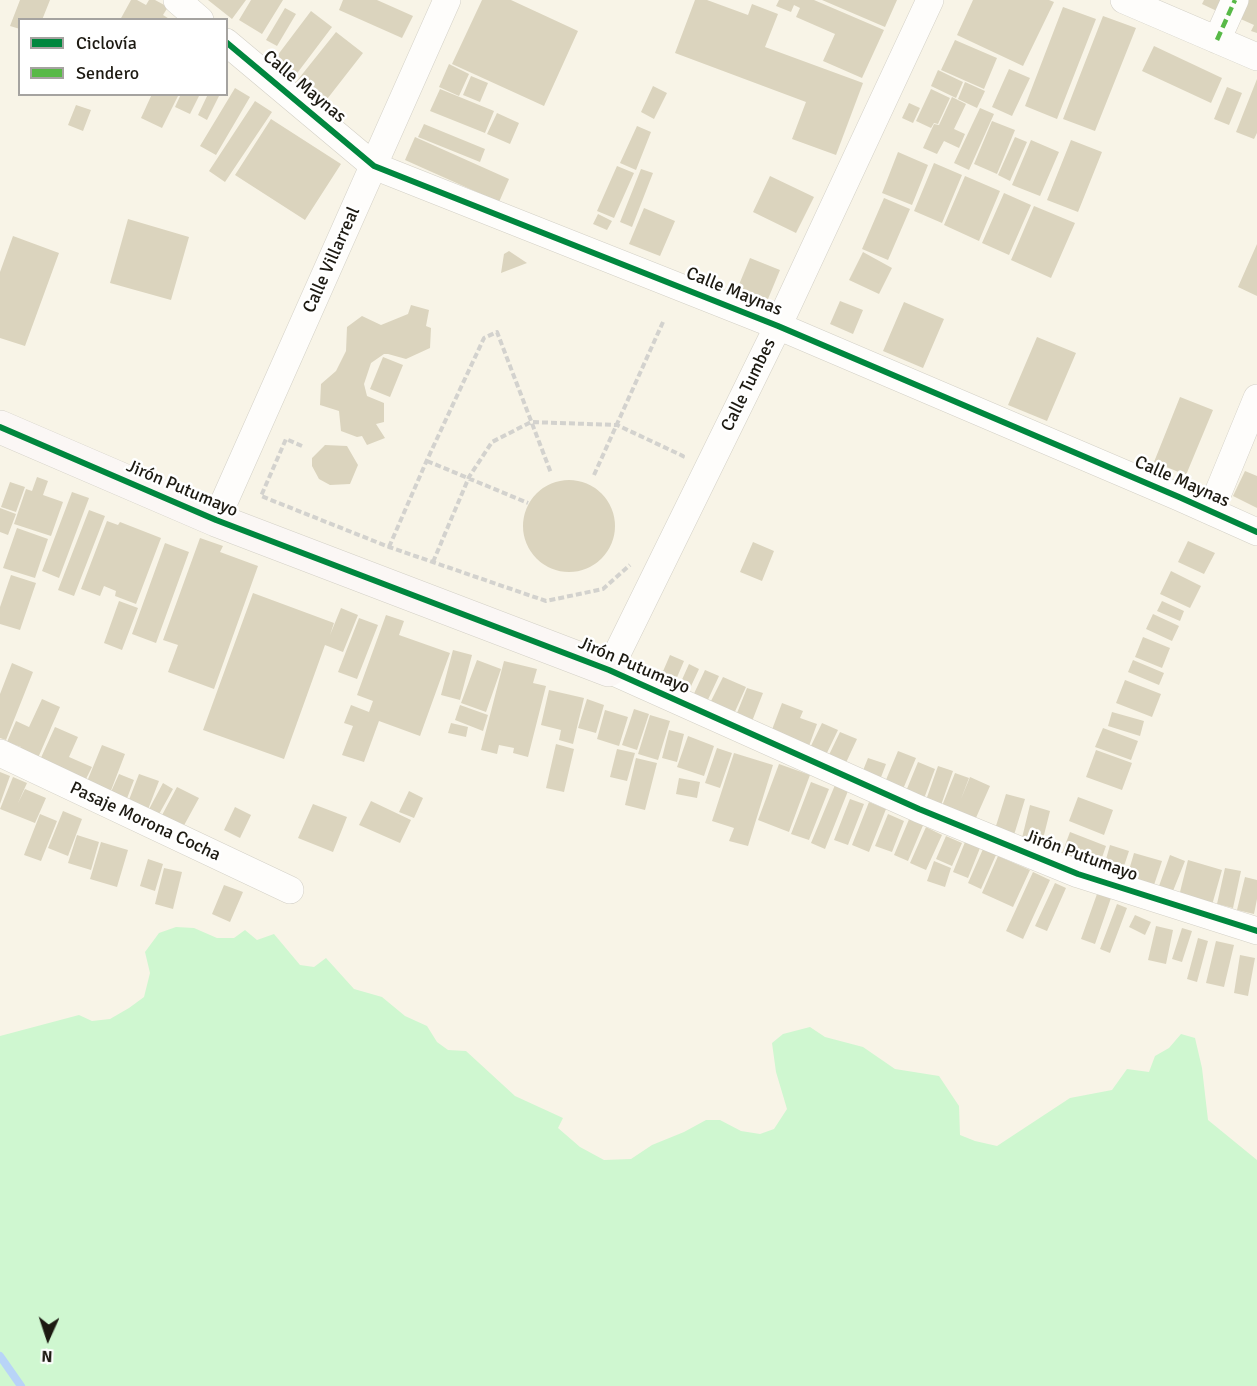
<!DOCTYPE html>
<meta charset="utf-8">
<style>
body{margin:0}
#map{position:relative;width:1257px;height:1386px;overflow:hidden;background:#f8f4e7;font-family:Signika,sans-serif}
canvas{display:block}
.legend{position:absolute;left:18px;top:18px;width:210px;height:78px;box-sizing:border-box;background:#fff;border:2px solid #a5a3a0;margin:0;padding:8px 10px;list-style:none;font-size:18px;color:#1d1a12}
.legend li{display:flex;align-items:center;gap:12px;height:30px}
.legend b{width:30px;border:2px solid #a5a3a0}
.north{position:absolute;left:18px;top:1308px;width:60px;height:60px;-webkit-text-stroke:4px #fff;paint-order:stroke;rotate:183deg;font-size:16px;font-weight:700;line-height:24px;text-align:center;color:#1d1a12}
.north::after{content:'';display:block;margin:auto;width:21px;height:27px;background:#1d1a12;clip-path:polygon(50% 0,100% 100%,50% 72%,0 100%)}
</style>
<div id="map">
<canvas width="1257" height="1386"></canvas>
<ul class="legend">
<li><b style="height:8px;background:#00873e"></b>Ciclovía</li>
<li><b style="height:8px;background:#58b947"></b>Sendero</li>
</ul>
<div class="north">N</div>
</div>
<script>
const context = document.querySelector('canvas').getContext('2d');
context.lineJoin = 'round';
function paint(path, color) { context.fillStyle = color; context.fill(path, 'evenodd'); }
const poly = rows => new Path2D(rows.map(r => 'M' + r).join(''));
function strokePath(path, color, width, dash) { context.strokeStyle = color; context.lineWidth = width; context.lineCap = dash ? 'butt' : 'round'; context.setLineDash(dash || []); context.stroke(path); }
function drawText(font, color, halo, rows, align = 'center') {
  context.font = font + ' Signika,sans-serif'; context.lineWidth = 5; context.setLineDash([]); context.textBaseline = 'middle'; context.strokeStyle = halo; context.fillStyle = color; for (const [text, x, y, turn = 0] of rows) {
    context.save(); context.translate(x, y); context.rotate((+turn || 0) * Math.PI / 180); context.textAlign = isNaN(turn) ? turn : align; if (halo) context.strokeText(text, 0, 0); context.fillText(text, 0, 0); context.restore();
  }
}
const green = poly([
 [176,927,194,928,217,938,234,938,245,930,257,940,274,934,300,965,314,967,326,958,354,989,382,997,405,1016,427,1026,437,1042,448,1050,466,1051,515,1096,563,1118,558,1128,580,1147,604,1160,631,1159,652,1145,684,1132,706,1120,720,1120,741,1131,760,1134,774,1129,787,1109,776,1072,772,1043,783,1034,810,1027,825,1037,863,1047,895,1069,939,1076,959,1106,960,1135,975,1141,997,1146,1070,1098,1112,1090,1127,1069,1149,1072,1155,1056,1169,1048,1181,1034,1195,1038,1202,1068,1208,1120,1257,1160,1257,1386,0,1386,0,1036,79,1015,92,1021,110,1019,129,1008,144,997,150,973,145,952,159,933]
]);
const stream = poly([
 [0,1356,21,1386]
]);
const building = poly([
 [20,0,50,0,42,20,20,20,20,29,10,26],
 [131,0,137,0,146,5,149,0,155,0,168,7,163,15,171,20,120,20],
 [208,0,246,0,232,19],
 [251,0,283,0,262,34,239,20],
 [343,0,377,0,413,16,402,38,339,10],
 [482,0,511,0,578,31,544,106,452,64],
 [695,0,707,0,748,15,752,4,778,14,765,47,863,83,836,155,792,139,806,102,675,53],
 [779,0,814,0,884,30,862,78,823,61,835,34,796,17,800,8,794,5,791,12,776,6],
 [822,0,897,0,885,27],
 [973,0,1049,0,1054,2,1023,66,957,35],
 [1204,0,1227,0,1221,13,1202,4],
 [1241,0,1257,0,1257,33,1251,31,1254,25,1234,16],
 [1063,7,1096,19,1057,119,1025,106],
 [285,8,296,14,277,46,266,40],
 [311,11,332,27,295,76,274,60],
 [1103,16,1136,28,1095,131,1063,119],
 [336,32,363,53,324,103,296,82],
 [955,40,997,58,984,89,941,70],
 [1154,46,1222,78,1211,103,1142,71],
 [449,64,469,74,459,96,439,87],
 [1009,69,1030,78,1012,116,992,107],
 [938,70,963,82,956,98,931,86],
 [471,76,488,83,480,102,463,95],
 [1257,79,1257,133,1254,139,1236,132],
 [965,82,985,91,977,108,958,99],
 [653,86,667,93,654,119,641,112],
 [1227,87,1242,93,1229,125,1214,119],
 [235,88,250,97,216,155,200,146],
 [440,89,494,111,485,133,430,111],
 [931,89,950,98,938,124,934,123,931,128,916,121],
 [152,94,179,94,162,128,141,118],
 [181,94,200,94,190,114,175,107],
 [208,94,220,94,207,120,198,115],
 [952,97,966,104,954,129,965,134,959,148,944,141,937,154,923,148,934,124,939,125],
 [255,101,272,112,225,182,209,171],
 [909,103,920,108,913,123,902,118],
 [76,105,91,110,83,131,68,125],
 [980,108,994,114,969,170,954,163],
 [497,113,519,123,510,144,487,134],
 [271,119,341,164,305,220,235,175],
 [992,121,1015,130,997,174,974,164],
 [424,124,485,149,480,162,418,137],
 [637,126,651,132,636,170,620,163],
 [415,137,509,179,499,202,405,160],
 [1015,137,1027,142,1010,181,998,175],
 [1031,140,1059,152,1040,196,1012,185],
 [1071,140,1102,152,1078,212,1047,200],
 [898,152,928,165,912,205,882,193],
 [934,163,962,175,942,223,914,211],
 [617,166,634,173,614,218,597,211],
 [641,169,653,173,632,227,620,222],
 [770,176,814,197,796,233,753,212],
 [965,176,1000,191,979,241,944,225],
 [1004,193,1031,205,1009,255,982,243],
 [884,198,910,209,888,260,862,249],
 [1034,206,1075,223,1051,278,1011,260],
 [644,208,675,221,660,256,629,244],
 [598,214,612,221,607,230,593,224],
 [128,219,189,237,171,300,110,283],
 [13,236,59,253,25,346,0,338,0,272],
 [1257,244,1257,296,1238,287],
 [509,251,527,263,501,273,504,254],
 [863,252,892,268,879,294,849,280],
 [750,258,780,270,768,299,738,287],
 [840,301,863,310,853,334,830,324],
 [904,302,944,319,923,368,883,351],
 [411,305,429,310,426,326,431,328,430,348,406,359,388,354,384,354,371,363,364,384,367,396,384,403,384,422,376,424,385,438,367,445,362,436,357,437,341,431,339,411,320,405,321,384,336,371,346,351,347,327,362,316,381,325,408,314],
 [1037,337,1076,353,1047,421,1008,405],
 [383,357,403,365,390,397,370,389],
 [1180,397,1213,410,1186,475,1154,462],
 [325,445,347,446,358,465,350,484,330,485,319,479,312,466,312,458],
 [1245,471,1257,476,1257,508,1233,496],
 [37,477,48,481,43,495,63,502,51,536,14,524,26,489,32,491],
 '523 526a46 46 0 1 1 92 0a46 46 0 1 1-92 0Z',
 [10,482,25,487,16,512,1,507],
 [72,492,89,498,59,578,42,571],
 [0,508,16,514,8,535,0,532],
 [89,510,105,516,74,596,58,590],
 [107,521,118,525,120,522,161,538,136,604,115,596,116,591,104,586,100,596,81,589],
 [17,528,48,539,35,578,3,568],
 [200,538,223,546,220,552,258,566,214,689,168,672,178,645,163,640],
 [1188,541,1215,553,1204,574,1178,562],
 [753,542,774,551,762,581,740,572],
 [165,543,189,552,156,643,132,634],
 [1171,571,1201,586,1190,608,1160,594],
 [11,575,36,583,20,630,0,624,0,607],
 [253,593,334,623,330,635,341,608,358,615,343,652,325,645,284,759,203,730],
 [119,601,138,608,122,650,104,643],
 [1162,601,1184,611,1180,621,1157,611],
 [1153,614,1179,626,1172,641,1146,629],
 [386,615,404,621,399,635,450,653,420,736,379,721,364,762,342,755,353,726,344,723,351,705,369,712,373,701,357,695],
 [359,618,378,625,357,679,338,672],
 [1143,637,1170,648,1162,668,1135,657],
 [453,650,472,655,460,700,441,695],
 [670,655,684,661,672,689,658,683],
 [477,660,501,669,486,712,461,703],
 [1133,660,1164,673,1159,685,1128,672],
 [504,661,537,669,533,683,546,686,528,757,513,753,514,748,499,745,497,754,481,750],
 [12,663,33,672,6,740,0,738,0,694],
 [689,664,699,669,686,697,676,693],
 [705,670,719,676,705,706,691,700],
 [723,677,746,687,733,716,709,705],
 [1125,680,1161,694,1152,717,1116,703],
 [747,688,763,693,751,724,735,718],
 [549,690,584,698,573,744,559,740,561,730,541,725],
 [42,699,60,707,38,758,19,750,21,747,7,742,16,721,29,727],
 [587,699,604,705,596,733,578,728],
 [782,703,803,711,800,718,817,724,809,746,770,735],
 [460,705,488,715,483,731,455,720],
 [634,709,649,714,637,750,622,745],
 [605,710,628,717,619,746,597,739],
 [1112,712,1144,721,1140,736,1108,726],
 [650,715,670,721,658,760,638,754],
 [451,723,468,727,466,737,448,733],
 [822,723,838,730,825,757,809,750],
 [55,727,78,737,69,757,92,767,83,785,39,762],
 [1103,728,1138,741,1131,760,1095,747],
 [669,730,684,734,677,762,662,758],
 [840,732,857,739,844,767,827,759],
 [688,736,714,746,704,776,677,767],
 [556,744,574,749,564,792,546,788],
 [102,745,125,754,110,793,86,784],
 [717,748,732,753,720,788,705,783],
 [617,749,635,753,627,781,610,777],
 [1096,750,1132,763,1122,790,1086,777],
 [898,751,916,758,901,794,883,787],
 [734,753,773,765,748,846,729,841,734,828,712,821],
 [636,758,657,763,645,810,625,805],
 [868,758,886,764,880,780,862,773],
 [918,762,935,769,922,804,904,796],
 [779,764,810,775,789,832,758,820],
 [938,766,953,771,940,808,925,803],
 [0,772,10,776,0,804],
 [955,773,969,778,961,799,970,777,990,786,975,820,942,806],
 [119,774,134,780,126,801,110,794],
 [139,774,159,781,147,812,127,805],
 [13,777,27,783,18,803,25,789,46,798,35,823,0,809],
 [679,778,700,782,697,798,676,794],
 [811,782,829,789,809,840,791,834],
 [163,783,173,789,158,816,148,811],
 [835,785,848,791,825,849,811,843],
 [177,787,199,798,182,829,161,817],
 [409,791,423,798,414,818,399,812],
 [1006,794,1025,799,1014,835,995,829],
 [1078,797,1113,810,1104,835,1069,821],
 [850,799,864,804,848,845,834,840],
 [371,801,411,820,400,843,359,825],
 [869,802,886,809,869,852,852,845],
 [313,804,347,817,333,852,298,838],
 [1030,805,1050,811,1042,843,1022,838],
 [235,807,251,815,240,838,224,830],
 [63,811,82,819,68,856,48,848],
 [40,814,57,821,41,861,24,855],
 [888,814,904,821,892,852,875,846],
 [910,817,924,823,908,861,894,855],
 [926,827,942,835,926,870,910,863],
 [1070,832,1106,846,1098,869,1061,856],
 [77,835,99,842,91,870,68,863],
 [946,836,962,843,952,866,936,859],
 [101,842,128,850,117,887,90,879],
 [965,842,980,848,968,878,953,872],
 [1110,845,1129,851,1121,875,1103,870],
 [983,849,996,855,981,889,968,883],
 [1134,853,1162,861,1154,885,1127,877],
 [1170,855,1185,861,1173,891,1159,886],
 [998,856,1030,870,1013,907,982,893],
 [148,859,163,864,155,891,140,886],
 [1188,860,1222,870,1212,905,1179,896],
 [934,861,951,868,945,887,927,881],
 [164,868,182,872,173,909,155,904],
 [1225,868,1241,871,1233,908,1217,904],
 [1033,872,1050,880,1023,939,1006,931],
 [1245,877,1257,880,1257,899,1254,914,1237,910],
 [1055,883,1066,888,1047,931,1035,926],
 [224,885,243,892,230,922,212,914],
 [1097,894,1111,898,1095,944,1081,939],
 [1117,904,1127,908,1110,953,1100,949],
 [1135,915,1151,922,1145,935,1129,927],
 [1156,926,1173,930,1166,964,1148,960],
 [1182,928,1192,931,1182,962,1172,959],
 [1198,938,1208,941,1197,982,1187,979],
 [1216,941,1234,945,1224,987,1206,983],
 [1240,955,1255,958,1248,996,1234,993]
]);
const path = poly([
 [302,446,286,439,261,496,389,547,546,601,603,589,630,565],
 [427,461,528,503],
 [594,475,663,322],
 [389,547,427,460,484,338,497,332,551,473],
 [433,562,469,477,492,442,531,422,617,425,683,456,681,460]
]);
const street = poly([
 [177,0,200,20],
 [930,0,778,326,609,670,919,809,1078,874,1257,931],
 [1124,0,1257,57],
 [1217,40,1235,0],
 [226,42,374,166,778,326,1179,497,1257,532],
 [1211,510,1257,398],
 [216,520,447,0],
 [0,753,290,890]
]);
const secondary = poly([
 [0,427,216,520,609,670]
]);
const quiet = poly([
 [1217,40,1235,0]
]);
const cycleway = poly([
 [226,42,374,166,778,326,1179,497,1257,532],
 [0,427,216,520,609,670,919,809,1078,874,1257,931]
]);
const streetNames = [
 ["Calle Maynas",304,87,40],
 ["Calle Villarreal",332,260,-66],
 ["Calle Maynas",734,292,22],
 ["Calle Tumbes",749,385,-64],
 ["Calle Maynas",1182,482,24],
 ["Jirón Putumayo",182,489,23],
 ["Jirón Putumayo",634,666,23],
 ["Pasaje Morona Cocha",145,822,25],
 ["Jirón Putumayo",1081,856,20]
];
paint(green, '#cff7d0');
strokePath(stream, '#b8d4f7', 8);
paint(building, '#dbd4be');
strokePath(street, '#d3d0c6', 28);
strokePath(secondary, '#d3d0c6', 34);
strokePath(path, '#d3d2ce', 4, [6, 3]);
strokePath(street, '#fefdfb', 27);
strokePath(secondary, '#fbf7f5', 33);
strokePath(quiet, '#58b947', 4.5, [9, 4.5]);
strokePath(cycleway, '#00873e', 6);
drawText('18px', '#1d1a12', '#fff', streetNames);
</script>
